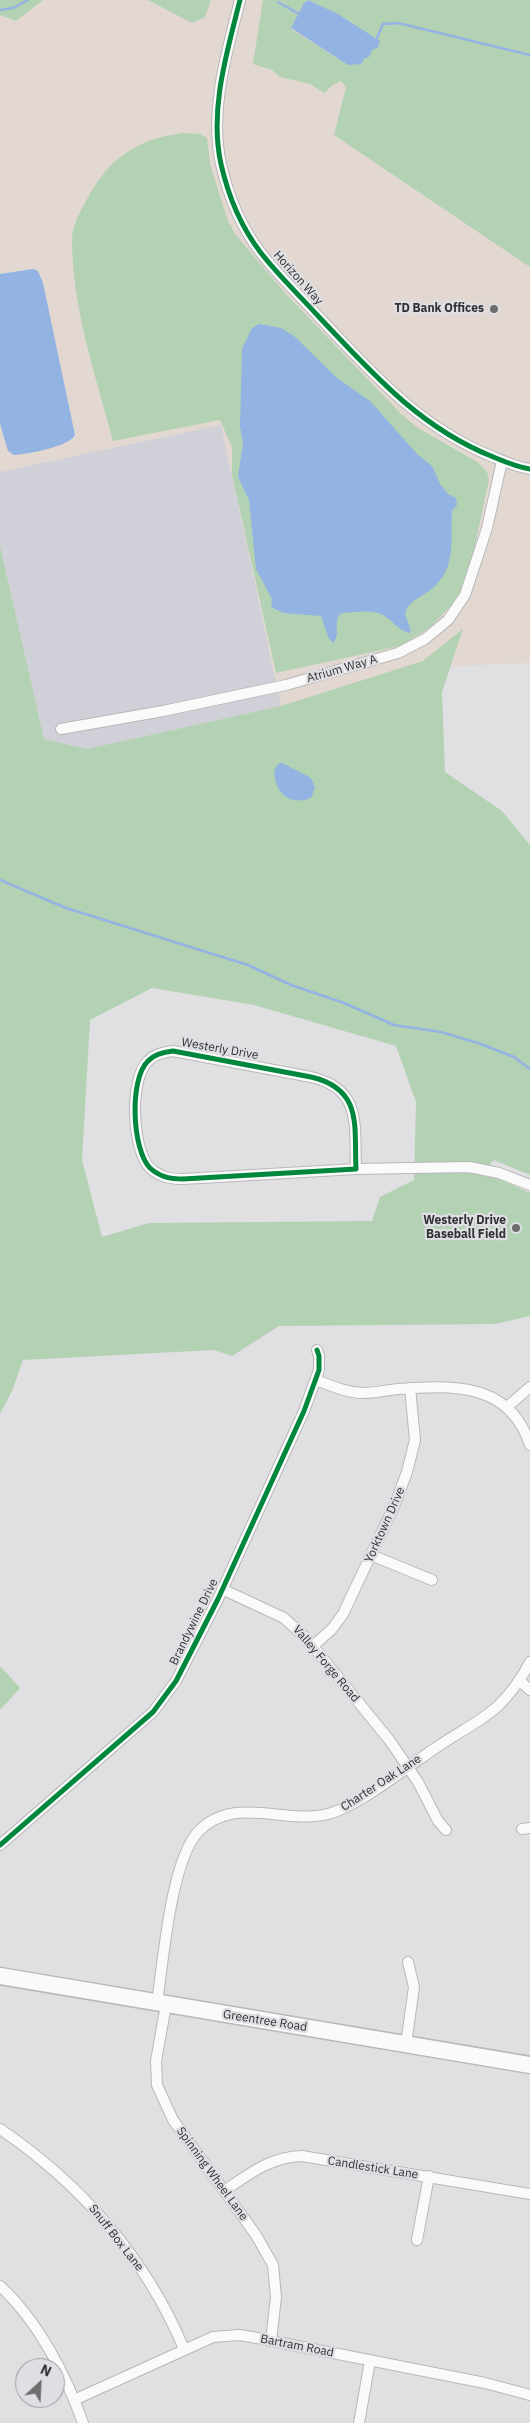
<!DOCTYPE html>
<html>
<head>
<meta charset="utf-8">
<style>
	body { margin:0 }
	#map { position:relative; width:530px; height:2423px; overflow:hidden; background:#e0e0e2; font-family:"IBM Plex Sans",sans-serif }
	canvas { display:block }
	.north { position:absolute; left:15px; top:2358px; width:50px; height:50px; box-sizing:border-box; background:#dfdfe3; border:1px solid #99999c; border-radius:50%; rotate:25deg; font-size:14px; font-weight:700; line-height:20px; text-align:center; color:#303132 }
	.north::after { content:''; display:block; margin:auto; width:18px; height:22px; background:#6e6e70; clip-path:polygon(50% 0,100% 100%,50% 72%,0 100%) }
</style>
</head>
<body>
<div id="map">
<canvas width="530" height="2423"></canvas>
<div class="north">N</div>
</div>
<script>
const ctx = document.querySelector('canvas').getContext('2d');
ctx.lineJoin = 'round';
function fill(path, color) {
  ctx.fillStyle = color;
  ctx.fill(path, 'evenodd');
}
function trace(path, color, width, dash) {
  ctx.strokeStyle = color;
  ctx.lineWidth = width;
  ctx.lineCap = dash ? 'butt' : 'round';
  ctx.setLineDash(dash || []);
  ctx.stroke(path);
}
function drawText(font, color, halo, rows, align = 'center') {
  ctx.font = font + ' "IBM Plex Sans",sans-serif';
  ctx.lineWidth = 4.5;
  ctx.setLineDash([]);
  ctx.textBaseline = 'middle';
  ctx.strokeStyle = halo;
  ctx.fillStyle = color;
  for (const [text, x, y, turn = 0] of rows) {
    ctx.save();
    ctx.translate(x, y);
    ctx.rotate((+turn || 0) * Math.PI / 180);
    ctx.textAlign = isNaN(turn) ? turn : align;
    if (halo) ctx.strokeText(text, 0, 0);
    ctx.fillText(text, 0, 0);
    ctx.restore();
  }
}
fill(new Path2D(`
	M0 0H530V663L429 667 0 818Z`), '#e3d8d1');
fill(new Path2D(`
	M221 425 281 706 87 749 44 739 0 546V472Z`), '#d0d1d8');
fill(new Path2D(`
	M0 0H43L16 21 0 15Z
	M148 0H211L205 17 192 23Z
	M263 0H307L291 29 348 65 371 36 346 19 308 0H530V267L334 135 346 87 341 81 334 84 324 93 310 84 280 77 272 70 253 64Z
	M184 133 200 134 207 138 210 163 217 187 228 221 235 234 286 294 401 414 418 428 479 463 487 472 489 480 470 568 462 588 452 605 429 628 400 646 276 673 232 475V447L220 420 113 441C96 376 72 308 72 240 72 226 80 212 86 201 108 159 137 138 184 133Z
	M0 546 44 739 87 749 281 706 423 661 463 629 442 692 445 772 502 811 530 845V1175L494 1160 485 1169 486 1176 504 1181 530 1193V1316L495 1324 279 1326 232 1356 214 1350 23 1360 12 1391 0 1414ZM152 988 254 1005 396 1046 416 1102 414 1180 380 1197 372 1221 149 1223 102 1237 82 1160 90 1020Z
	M0 1666 20 1688 0 1710Z`), '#b3d1b3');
fill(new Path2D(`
	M308 0 338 14 380 41 378 47 372 50 369 57 365 58 361 64 348 65 291 28 304 3Z
	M33 269 38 271 43 283 75 435C69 447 27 454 14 455L8 451 0 424V274Z
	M259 324 281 328 294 336 337 378 370 401 418 455 432 466 440 484 448 494 456 498 457 505 452 511C450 538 457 565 435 586 426 595 414 598 407 608L405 614 411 631 409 633C399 630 394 623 386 617 374 608 356 613 342 613 331 621 342 634 333 643L329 639 321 616 283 613 271 607 272 599 256 569 249 500 238 477 243 443 240 427 242 349 252 328Z
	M282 763 311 778 315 787 311 798C289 806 275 793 274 771L278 764Z`), '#93b3e3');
trace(new Path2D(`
	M278 2 299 14
	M0 10 13 8 28 0
	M376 40 383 24 398 23 530 55
	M0 880 66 908 248 965 291 985 344 1003 394 1025 441 1032 481 1044 514 1057 530 1069`), '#93b3e3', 2.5);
const street = new Path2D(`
	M240 0C227 52 209 110 221 164 228 195 241 227 261 253 278 275 300 296 319 317 371 372 419 427 491 456 503 461 516 467 530 469
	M61 729 163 711 286 685 398 653 425 639 448 620 465 595 487 528 502 461
	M173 1051 311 1077C363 1089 354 1126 356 1169L183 1179C170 1179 160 1177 150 1168 132 1150 129 1079 148 1061 154 1054 164 1052 173 1051Z
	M356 1169 469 1167 499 1173 530 1185
	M316 1380C332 1386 347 1393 364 1393 375 1393 387 1390 398 1389 452 1385 510 1382 530 1445
	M507 1407 530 1387
	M371 1555 432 1580
	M222 1589 284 1618 307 1639 390 1741 418 1782 438 1821 446 1830
	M313 1646 332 1629 343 1614 395 1504 407 1472 415 1440 410 1388
	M520 1681 530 1690
	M522 1829 530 1828
	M0 1845 153 1712 176 1681 218 1599 304 1411 319 1370V1356L317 1350
	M157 2003C163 1962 171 1861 198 1832 233 1794 284 1825 328 1814 359 1806 411 1764 440 1745 459 1732 482 1721 499 1705 512 1692 522 1678 530 1662
	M166 2005 156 2061 157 2085 173 2120 256 2235 273 2265 276 2297 271 2341
	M406 2044 414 1987 408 1962
	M0 2129C81 2184 146 2258 184 2349
	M224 2191C249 2174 270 2157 302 2156L530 2194
	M417 2240 429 2176
	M0 2286C38 2321 66 2375 83 2423
	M74 2400 213 2337 239 2335 252 2337 485 2383 530 2395
	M359 2423 370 2361`);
const primary = new Path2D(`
	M0 1976 530 2065`);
trace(street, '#b8b8b9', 12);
trace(primary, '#b8b8b9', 19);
trace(street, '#fafafb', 10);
trace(primary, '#fafafb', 16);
trace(new Path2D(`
	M240 0C227 52 209 110 221 164 228 195 241 227 261 253 278 275 300 296 319 317 371 372 419 427 491 456 503 461 516 467 530 469
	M173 1051 311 1077C363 1089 354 1126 356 1169L183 1179C170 1179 160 1177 150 1168 132 1150 129 1079 148 1061 154 1054 164 1052 173 1051Z
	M0 1845 153 1712 176 1681 218 1599 304 1411 319 1370V1356L317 1350`), '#00873e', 5);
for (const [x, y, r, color] of [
	[494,309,5,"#6e6e70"],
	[516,1228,5,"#6e6e70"]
]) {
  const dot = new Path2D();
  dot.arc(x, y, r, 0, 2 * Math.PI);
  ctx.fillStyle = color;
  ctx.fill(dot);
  trace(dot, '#dfdfe3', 2);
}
drawText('12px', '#303132', '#dfdfe3', [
	["Horizon Way",298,278,48],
	["Atrium Way A",342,669,-16],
	["Westerly Drive",220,1049,10],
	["Yorktown Drive",385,1525,-66],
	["Brandywine Drive",194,1622,-64],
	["Valley Forge Road",326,1664,50],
	["Charter Oak Lane",381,1783,-33],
	["Greentree Road",265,2021,9],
	["Candlestick Lane",373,2168,9],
	["Spinning Wheel Lane",212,2174,54],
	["Snuff Box Lane",116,2238,52],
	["Bartram Road",297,2346,11]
]);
drawText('bold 12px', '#303132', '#dfdfe3', [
	["TD Bank Offices",484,309],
	["Westerly Drive",506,1221],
	["Baseball Field",506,1235]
], 'right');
</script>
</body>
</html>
